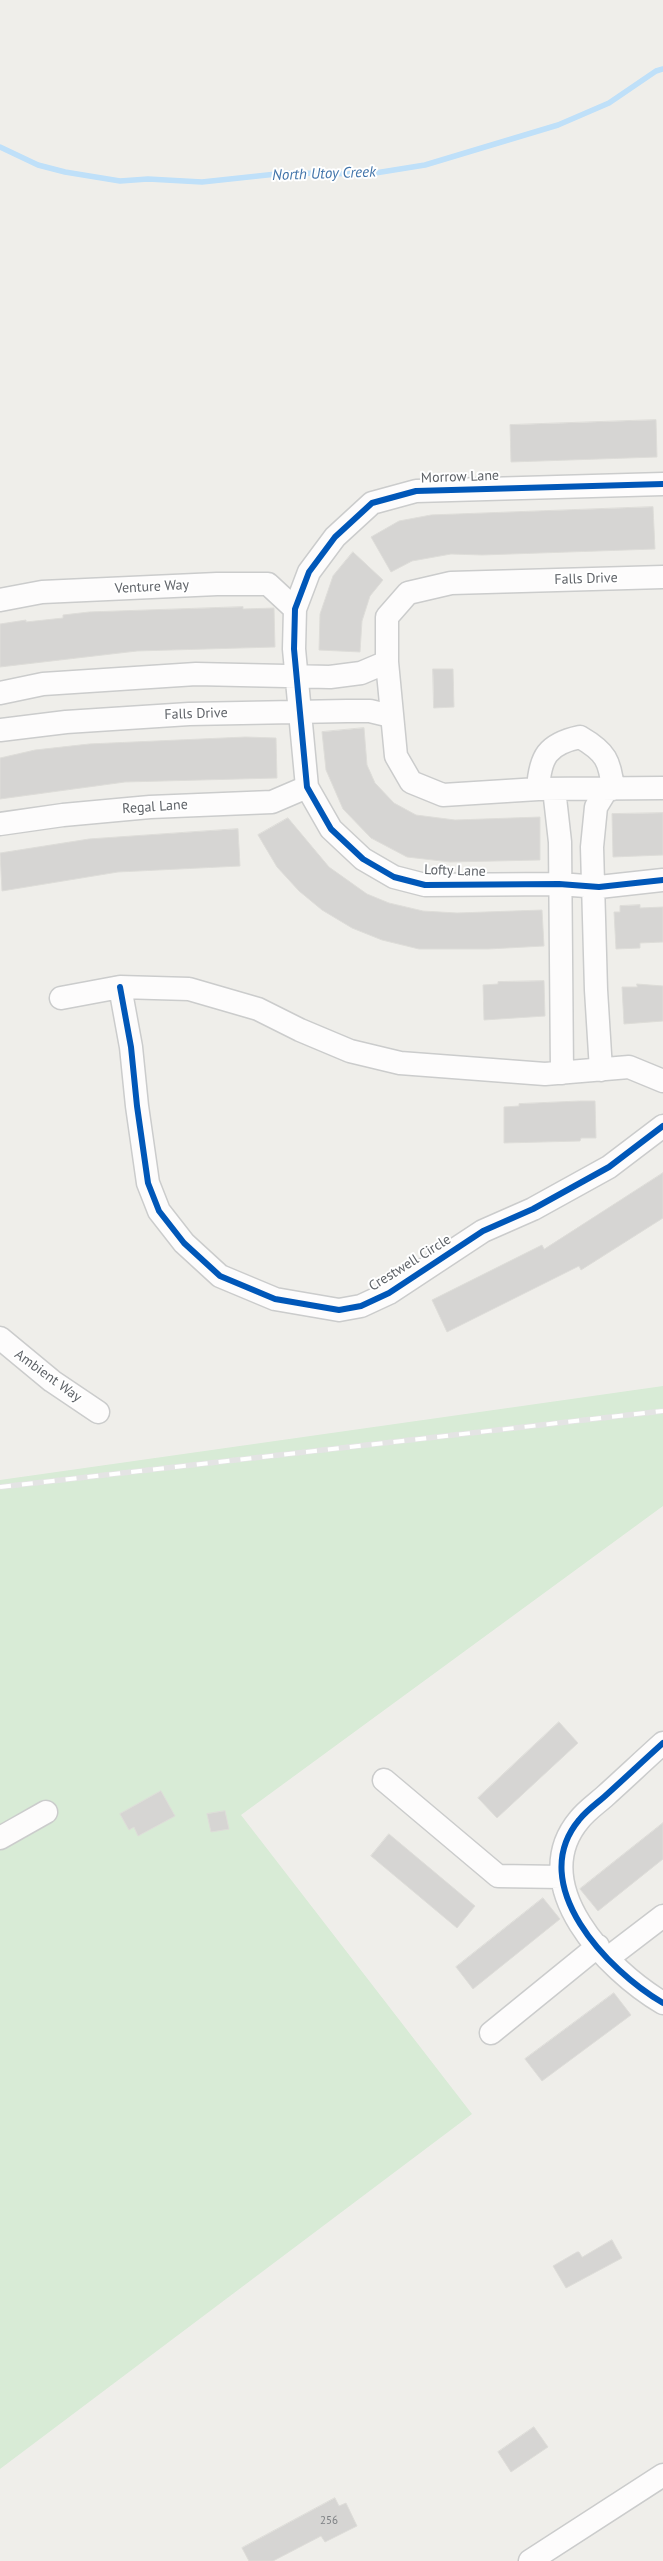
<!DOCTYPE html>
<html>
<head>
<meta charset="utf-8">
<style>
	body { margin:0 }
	canvas { display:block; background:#efeeea }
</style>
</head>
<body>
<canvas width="663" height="2561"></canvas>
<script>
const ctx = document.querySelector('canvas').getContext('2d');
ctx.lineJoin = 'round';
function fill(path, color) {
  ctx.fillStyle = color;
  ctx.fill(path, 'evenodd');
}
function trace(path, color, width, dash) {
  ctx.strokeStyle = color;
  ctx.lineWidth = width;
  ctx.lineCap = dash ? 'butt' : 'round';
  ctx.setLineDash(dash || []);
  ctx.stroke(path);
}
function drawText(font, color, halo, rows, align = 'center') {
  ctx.font = font + ' "PT Sans",sans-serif';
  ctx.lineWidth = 4;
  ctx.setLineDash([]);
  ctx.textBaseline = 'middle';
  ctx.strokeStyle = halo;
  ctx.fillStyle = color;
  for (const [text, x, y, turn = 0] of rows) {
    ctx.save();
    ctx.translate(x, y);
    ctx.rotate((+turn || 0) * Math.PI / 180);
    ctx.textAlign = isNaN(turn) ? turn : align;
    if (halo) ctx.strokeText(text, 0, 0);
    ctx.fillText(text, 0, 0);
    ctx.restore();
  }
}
fill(new Path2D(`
	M663 1386V1506L241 1815 472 2114 0 2469V1480Z`), '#d8ebd6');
trace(new Path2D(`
	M0 147 38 165 65 172 120 181 148 179 202 182 286 173 369 174 425 165 558 125 609 103 656 71 663 69`), '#bfe0f9', 5.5);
const building = new Path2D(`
	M656 420 657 457 511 462 510 425Z
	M653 507 655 549 482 555 451 554 412 561 391 572 371 537 399 521 431 515Z
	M353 552 383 580 370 596 362 621 360 652 319 650 320 614 333 576Z
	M243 607V609L274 608 275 647 137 651 0 667V624L26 620V622L63 618V615L89 612Z
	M433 669H453L454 707 434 708Z
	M364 728 367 765 375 783 394 803 416 815 455 820 540 817V860L450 862 407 857 371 838 343 809 326 770 322 732Z
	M246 737 276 738 277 778 125 782 0 799V758L35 750 89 744Z
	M663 813V855L613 857 612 814Z
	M288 818 329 867 367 894 389 903 423 911 457 913 542 910 544 946 488 949H419L382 940 352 928 322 910 299 891 277 867 258 835Z
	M238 829 240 866 118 872 2 891 0 853 89 839Z
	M640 905V908L663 907V942L640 943V948L616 949 614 912H620V906Z
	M544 981 545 1016 484 1020 483 985 498 984V982Z
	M637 984 663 986V1021L624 1024 622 987H637Z
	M580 1101H595L596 1138H581L580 1141 504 1143V1107L519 1106V1104Z
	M663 1173V1218L581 1270 579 1266 447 1332 432 1300 542 1245 544 1249Z
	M559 1722 578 1743 497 1818 478 1798Z
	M161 1791 175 1816 138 1836 134 1827 129 1830 120 1814Z
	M225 1811 229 1829 211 1832 207 1814Z
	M663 1823V1859L598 1911 580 1889Z
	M389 1834 475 1906 457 1928 371 1856Z
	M543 1898 560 1919 473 1989 456 1967Z
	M614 1993 631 2015 542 2081 525 2059Z
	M612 2240 622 2258 566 2288 553 2266 577 2252H579L582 2257Z
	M534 2427 548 2447 511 2472 498 2452Z
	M335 2498 339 2506 346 2503 357 2526 325 2542 321 2536 273 2561H249L242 2548Z`);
fill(building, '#d6d5d3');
trace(building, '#deddd9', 1);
const minor = new Path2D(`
	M663 484 416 491 372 503 335 537 309 572 295 609 294 649 307 787 331 829 363 859 394 877 425 885 559 884 599 887 663 880
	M663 577 451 583 408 593 387 617V662L396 756 411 782 443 795 538 789 663 788
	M0 600 42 592 217 584H268L295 609
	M0 693 43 684 196 674 330 677 361 673 387 662
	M0 730 66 722 189 714 347 711H370L391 716
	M538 789C540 757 547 744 580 737 606 752 610 761 613 789
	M554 789 560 842 562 1073
	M0 824 63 815 150 807 272 802 307 787
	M120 987 131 1047 137 1106 148 1183 159 1211 184 1243 220 1276 275 1299 339 1310 361 1306 389 1293 483 1231 533 1209 609 1167 663 1126
	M61 998 120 987 189 989 258 1009 300 1030 350 1051 400 1063 545 1074 629 1067 663 1081
	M601 1070 596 990 592 847 596 807 607 789
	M0 1338 52 1381 98 1412
	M663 1743C643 1761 624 1779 604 1797 596 1804 586 1811 579 1820 525 1885 608 1971 663 2003
	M384 1780 498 1876 561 1877
	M0 1838 46 1812
	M608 1958 663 1916
	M491 2033 598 1946
	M530 2561 663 2475`);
trace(minor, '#cbcccc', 25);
trace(minor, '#fdfcfc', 22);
const rail = new Path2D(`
	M0 1487 663 1411`);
trace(rail, '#e4e4e4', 5.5);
trace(rail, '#fff', 4, [11]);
trace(new Path2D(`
	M663 484 416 491 372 503 335 537 309 572 295 609 294 649 307 787 331 829 363 859 394 877 425 885 559 884 599 887 663 880
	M120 987 131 1047 137 1106 148 1183 159 1211 184 1243 220 1276 275 1299 339 1310 361 1306 389 1293 483 1231 533 1209 609 1167 663 1126
	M663 1743C643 1761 624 1779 604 1797 596 1804 586 1811 579 1820 525 1885 608 1971 663 2003`), '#0057b8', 6);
drawText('11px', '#7e8184', null, [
	["256",329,2521]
]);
drawText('14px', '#5f6368', '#fff', [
	["Morrow Lane",460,477,-2],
	["Falls Drive",586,579,-2],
	["Venture Way",152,587,-3],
	["Falls Drive",196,714,-2],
	["Regal Lane",155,807,-4],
	["Lofty Lane",455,871,2],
	["Crestwell Circle",410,1263,-32],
	["Ambient Way",48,1376,36]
]);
drawText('italic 15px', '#4174aa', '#fff', [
	["North Utoy Creek",324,174,-2]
]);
</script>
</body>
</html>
